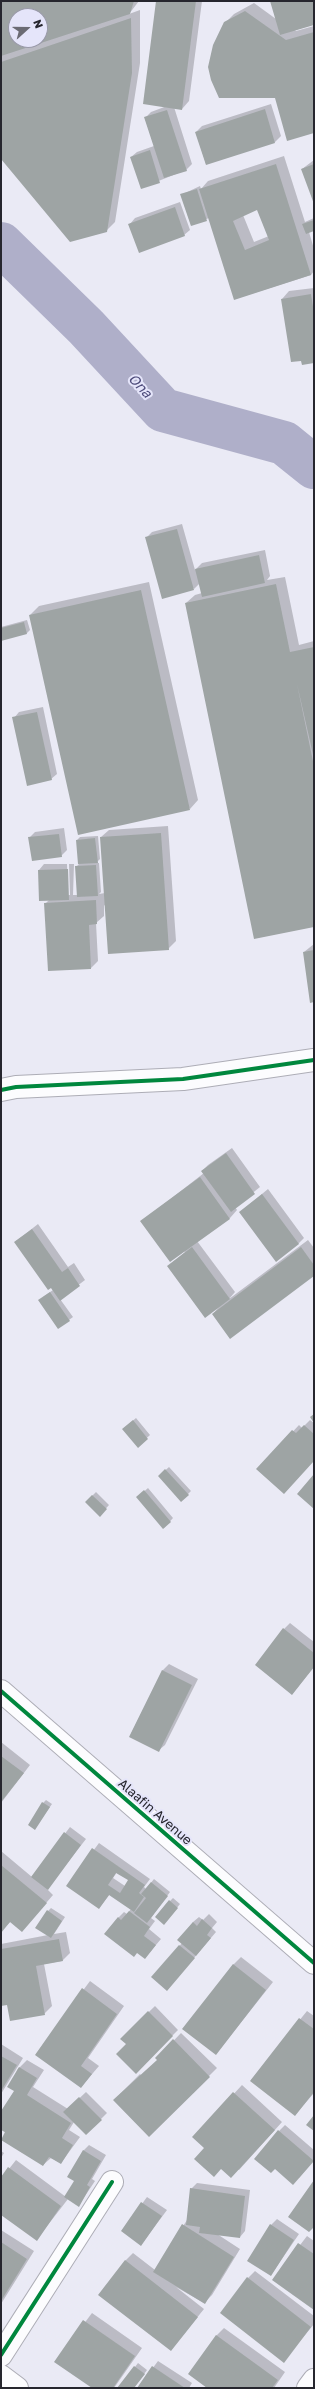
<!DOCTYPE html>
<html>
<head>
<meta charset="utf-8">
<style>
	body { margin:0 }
	#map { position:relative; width:315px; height:2389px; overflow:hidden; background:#eaeaf5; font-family:"Golos Text",sans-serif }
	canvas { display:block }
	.frame { position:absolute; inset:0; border:2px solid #26262e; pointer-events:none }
	.north { position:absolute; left:8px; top:8px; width:40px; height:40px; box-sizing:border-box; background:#e5e5fa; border:1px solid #9999a8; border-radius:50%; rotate:69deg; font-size:11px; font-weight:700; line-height:16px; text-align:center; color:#26262e }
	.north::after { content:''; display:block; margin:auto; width:14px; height:18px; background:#6b6b74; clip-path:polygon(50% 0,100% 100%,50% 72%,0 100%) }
</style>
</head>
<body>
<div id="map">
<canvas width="315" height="2389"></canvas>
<div class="frame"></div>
<div class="north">N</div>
</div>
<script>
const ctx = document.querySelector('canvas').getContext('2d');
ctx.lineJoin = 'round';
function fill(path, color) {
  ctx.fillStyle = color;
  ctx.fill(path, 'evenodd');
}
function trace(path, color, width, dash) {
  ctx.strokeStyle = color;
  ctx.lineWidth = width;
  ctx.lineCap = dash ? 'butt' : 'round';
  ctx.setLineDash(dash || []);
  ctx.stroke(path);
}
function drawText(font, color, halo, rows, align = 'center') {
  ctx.font = font + ' "Golos Text",sans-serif';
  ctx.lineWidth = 4;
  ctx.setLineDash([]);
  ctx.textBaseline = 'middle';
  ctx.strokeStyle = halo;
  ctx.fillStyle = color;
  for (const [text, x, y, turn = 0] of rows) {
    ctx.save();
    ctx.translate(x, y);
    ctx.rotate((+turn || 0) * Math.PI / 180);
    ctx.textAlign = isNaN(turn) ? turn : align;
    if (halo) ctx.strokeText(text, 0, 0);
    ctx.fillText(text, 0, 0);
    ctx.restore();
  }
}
fill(new Path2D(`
	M1 1H139L129 14 140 10V63L115 222 106 231 1 157ZM16 16H40V40H16Z
	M157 1H202L189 101 182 109 174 107 192 164 186 170 141 188 131 157 137 152 154 146 145 118 151 112 167 106Z
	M271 1H314V24L295 30 296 31 314 26V132L276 97 225 23 234 14 254 3 276 19Z
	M271 104 281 136 275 142 206 164 196 132 202 126Z
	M284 156 305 222 314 218V230L309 232 314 249V271L311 275 235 299 209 218 191 225 181 195 200 186 201 189 208 181ZM258 209 269 236 254 242 243 215Z
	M314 160V201L302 169Z
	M180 202 190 230 184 235 130 224 135 218Z
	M314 288V362L282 299 289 291Z
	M182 524 195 570 202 563 265 550 270 576 267 580 285 577 299 645 314 641V926L186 603 195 595 202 593 200 583 194 589 146 538 152 532Z
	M149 582 198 800 190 809 30 615 39 606Z
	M27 620 30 630 27 633 1 640V627Z
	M43 707 57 774 51 779 14 718 19 712Z
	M168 826 176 941 168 949 104 905V916L96 923 98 961 91 968 45 904 49 900 39 870 44 864H74L73 895H78L76 867 79 864 77 840 80 837 98 836 100 859 96 863H99L101 892 99 894 105 893 101 837 109 830ZM67 864H69L70 895H68Z
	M64 828 67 850 61 856 29 838 35 832Z
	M314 944V1001L304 952Z
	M232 1148 260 1187 235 1207 237 1210 230 1218 197 1241 235 1292 229 1299 308 1240 314 1248V1275L213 1314 221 1304 168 1266 185 1252 184 1251 142 1221 204 1173 202 1171 208 1165Z
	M268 1189 304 1238 298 1244 240 1212Z
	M38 1224 68 1267 74 1263 85 1280 60 1299 73 1317 58 1328 43 1297 53 1290 15 1242Z
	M136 1418 150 1435 138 1446 123 1429Z
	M310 1420 314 1423V1461L258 1469 299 1425 302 1428Z
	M169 1467 191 1491 181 1501 159 1476Z
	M148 1488 173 1518 164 1528 138 1497Z
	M96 1492 109 1505 100 1515 86 1502Z
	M290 1623 314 1642V1667L292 1694 284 1629Z
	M169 1664 198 1679 165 1745 159 1750 130 1736 163 1670Z
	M1 1742 30 1765 1 1803Z
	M46 1800 52 1804 35 1828 43 1803Z
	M70 1827 86 1839 47 1889 53 1895 22 1931 11 1921 1 1931V1851L32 1877Z
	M99 1843 150 1879 144 1887 146 1889 154 1879 170 1892 151 1918 155 1921 149 1929 161 1939 150 1952 118 1918 124 1912 127 1914 131 1909 110 1894 99 1908 67 1886ZM117 1872 129 1880 125 1886 113 1878Z
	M173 1898 180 1904 167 1920 170 1901Z
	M51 1908 65 1917 54 1934 66 1932 70 1953 62 1961 44 1964 52 2006 44 2014 8 2003 1 2005V1944L48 1935V1911Z
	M209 1914 217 1922 212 1928 216 1932 172 1984 153 1977 182 1943 179 1940 193 1922 199 1917 203 1920Z
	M241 1957 273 1982 216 2054 233 1965Z
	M90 1981 124 2006 88 2058 99 2066 81 2087 36 2054Z
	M155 2006 178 2030 136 2072 127 2044 121 2039Z
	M307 2011 314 2016V2093L295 2115 251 2080Z
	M181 2033 217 2068 149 2136 114 2100 140 2074 142 2076 159 2060 157 2058Z
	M1 2044 23 2058 1 2094Z
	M27 2060 44 2070 33 2087 68 2109 86 2092 107 2113 86 2134 74 2122 69 2130 80 2137 61 2163 51 2158 43 2165 1 2129V2113L15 2090 17 2070Z
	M242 2085 282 2122 239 2170 194 2137Z
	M285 2125 314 2150V2160L299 2178 279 2131Z
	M89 2145 106 2155 92 2179 95 2181 79 2205 68 2199 37 2239 1 2214V2179L16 2160 66 2197 75 2181 83 2151Z
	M1 2151 4 2153 1 2158Z
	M197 2183 250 2190 245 2231 240 2237 217 2234 240 2249 212 2295 204 2303 176 2287 204 2309 171 2350 125 2261 133 2253 155 2270 187 2220 191 2189Z
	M147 2197 167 2210 141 2245 122 2231Z
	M277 2219 299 2234 271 2275V2225Z
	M1 2230 34 2251 1 2304Z
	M307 2236 314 2241V2309L274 2279Z
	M255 2271 314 2316V2324L284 2361 248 2278Z
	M92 2313 142 2348 114 2388H94L56 2361Z
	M224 2328 285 2372 274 2388H209L216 2336Z
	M158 2361 192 2383 189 2388H138Z
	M138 2363 147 2370 134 2388H119Z`), '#0003');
trace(new Path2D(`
	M1 244 86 327 163 410 284 443 314 467`), '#afafc9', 44);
fill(new Path2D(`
	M1 1H134L130 14 1 56ZM16 16H40V40H16Z
	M156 1H196L182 110 143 104Z
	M270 1H314V25L280 35Z
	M245 11 286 40 314 32V133L287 141 275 98H219L211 80 208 67 213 45 224 22Z
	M131 18 132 73 107 232 70 242 1 159V62Z
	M265 109 275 143 206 165 195 132Z
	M167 110 187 171 164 178 144 117Z
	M150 150 160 183 141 189 130 157Z
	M276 164 311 275 234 300 199 189ZM257 210 269 240 245 250 233 221Z
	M314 164V204L301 169Z
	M197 189 207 221 191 226 180 194Z
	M175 207 185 236 139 253 128 224Z
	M314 220V231L306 234 302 224Z
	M311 294 314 313V363L302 365 301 361 291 362 281 299Z
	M177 529 194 590 162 599 145 537Z
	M259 555 265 583 202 597 195 569Z
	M276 584 290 652 314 647V759L297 684 314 766V927L254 939 185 603Z
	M141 590 190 810 78 835 29 615Z
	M24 622 27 634 1 641V628Z
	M37 712 52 780 27 786 12 717Z
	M161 833 169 950 108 954 100 837Z
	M59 834 62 857 32 861 28 837Z
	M95 838 98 863 78 864 76 840Z
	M96 865 98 896 77 897 75 866Z
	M68 869 69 900 39 901 38 870Z
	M96 900 97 924 89 925 91 969 48 971 44 903Z
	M314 950V1002L310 1003 303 952Z
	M226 1153 255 1194 231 1212 201 1171Z
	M200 1177 230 1219 170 1262 140 1221Z
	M262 1194 299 1244 276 1262 239 1212Z
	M32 1229 62 1272 68 1268 80 1286 60 1301 51 1288 48 1290 14 1242Z
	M192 1247 230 1299 205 1318 167 1266Z
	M301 1247 314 1265V1276L230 1339 212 1314Z
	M50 1292 70 1321 58 1329 38 1300Z
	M314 1414V1423L310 1417Z
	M133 1420 148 1439 138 1448 122 1429Z
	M304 1425 314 1434V1461L284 1494 256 1469 292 1430 296 1433Z
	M165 1469 189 1495 181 1502 158 1476Z
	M314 1474V1509L297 1494Z
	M144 1490 171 1522 163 1529 136 1497Z
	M92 1495 107 1509 100 1517 85 1502Z
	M283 1628 314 1653V1667L292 1695 255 1665Z
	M162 1670 192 1685 159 1752 129 1737Z
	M1 1756 24 1773 1 1802Z
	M42 1802 50 1807 35 1830 28 1825Z
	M64 1832 81 1845 48 1890 31 1877Z
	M92 1848 145 1885 139 1893 144 1897 134 1912 109 1895 99 1909 66 1886ZM116 1873 128 1880 120 1893 108 1885Z
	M1 1865 47 1903 22 1932 10 1922 1 1933Z
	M151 1882 168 1896 147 1923 134 1913 146 1898 141 1894Z
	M169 1900 178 1908 164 1925 155 1917Z
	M47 1910 62 1921 51 1938 35 1928Z
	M129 1911 150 1927 144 1936 156 1945 145 1959 137 1953 134 1957 104 1934 118 1917 121 1920Z
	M202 1919 212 1928 207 1935 211 1938 196 1956 177 1940 193 1922 197 1926Z
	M59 1939 63 1961 36 1966 45 2015 10 2021 7 2005 1 2006V1949Z
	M179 1945 195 1958 167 1991 151 1977Z
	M233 1964 266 1990 216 2055 182 2029Z
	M82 1988 117 2014 81 2066 92 2074 81 2088 35 2055Z
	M148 2011 173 2036 136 2074 116 2054 126 2044 120 2039Z
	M299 2018 314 2029V2092L295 2116 250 2081Z
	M173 2039 210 2077 149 2137 113 2100 157 2060 155 2058Z
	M1 2056 17 2065 1 2091Z
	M19 2067 37 2078 27 2095 71 2123 62 2138 73 2145 61 2164 49 2157 43 2166 1 2140 5 2132 1 2130V2111L14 2091 7 2087Z
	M233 2092 275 2130 231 2178 221 2169 214 2177 194 2159 204 2148 192 2137Z
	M79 2097 102 2120 86 2135 63 2112Z
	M314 2115V2131L306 2125Z
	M278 2130 314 2161 293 2185 275 2169 271 2173 254 2159Z
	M83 2150 101 2161 87 2185 90 2187 79 2207 64 2197 74 2181 67 2177Z
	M8 2167 61 2206 37 2241 1 2215V2177Z
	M314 2180V2227L309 2232 288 2217Z
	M190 2188 245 2196 240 2238 199 2233 200 2227 186 2225Z
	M141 2202 162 2216 141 2246 121 2231Z
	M182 2224 234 2257 205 2304 153 2272Z
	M270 2224 294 2240 271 2276 247 2261Z
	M1 2242 27 2259 1 2301Z
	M298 2243 314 2254V2310L272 2280Z
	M125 2260 198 2317 171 2351 98 2295Z
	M247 2277 311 2327 284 2363 220 2313Z
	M83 2320 135 2356 113 2388H92L54 2362Z
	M216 2335 278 2380 272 2388H207L188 2374Z
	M134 2366 145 2374 134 2388H117Z
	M152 2366 185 2388H137Z`), '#9ea4a4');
const street = new Path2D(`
	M1 1090 16 1087 183 1079 314 1060
	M1 1691 314 1963
	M1 2355 112 2182
	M1 2376 17 2388
	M308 2388 314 2380`);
trace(street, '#adadb6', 24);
trace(street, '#fcfcfe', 22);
trace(new Path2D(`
	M1 1090 16 1087 183 1079 314 1060
	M1 1691 314 1963
	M1 2355 112 2182`), '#00873e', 4);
drawText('13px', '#26262e', '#e5e5fa', [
	["Alaafin Avenue",155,1812,41]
]);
drawText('italic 14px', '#4e4c7b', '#e5e5fa', [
	["Ona",140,386,47]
]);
</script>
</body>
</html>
